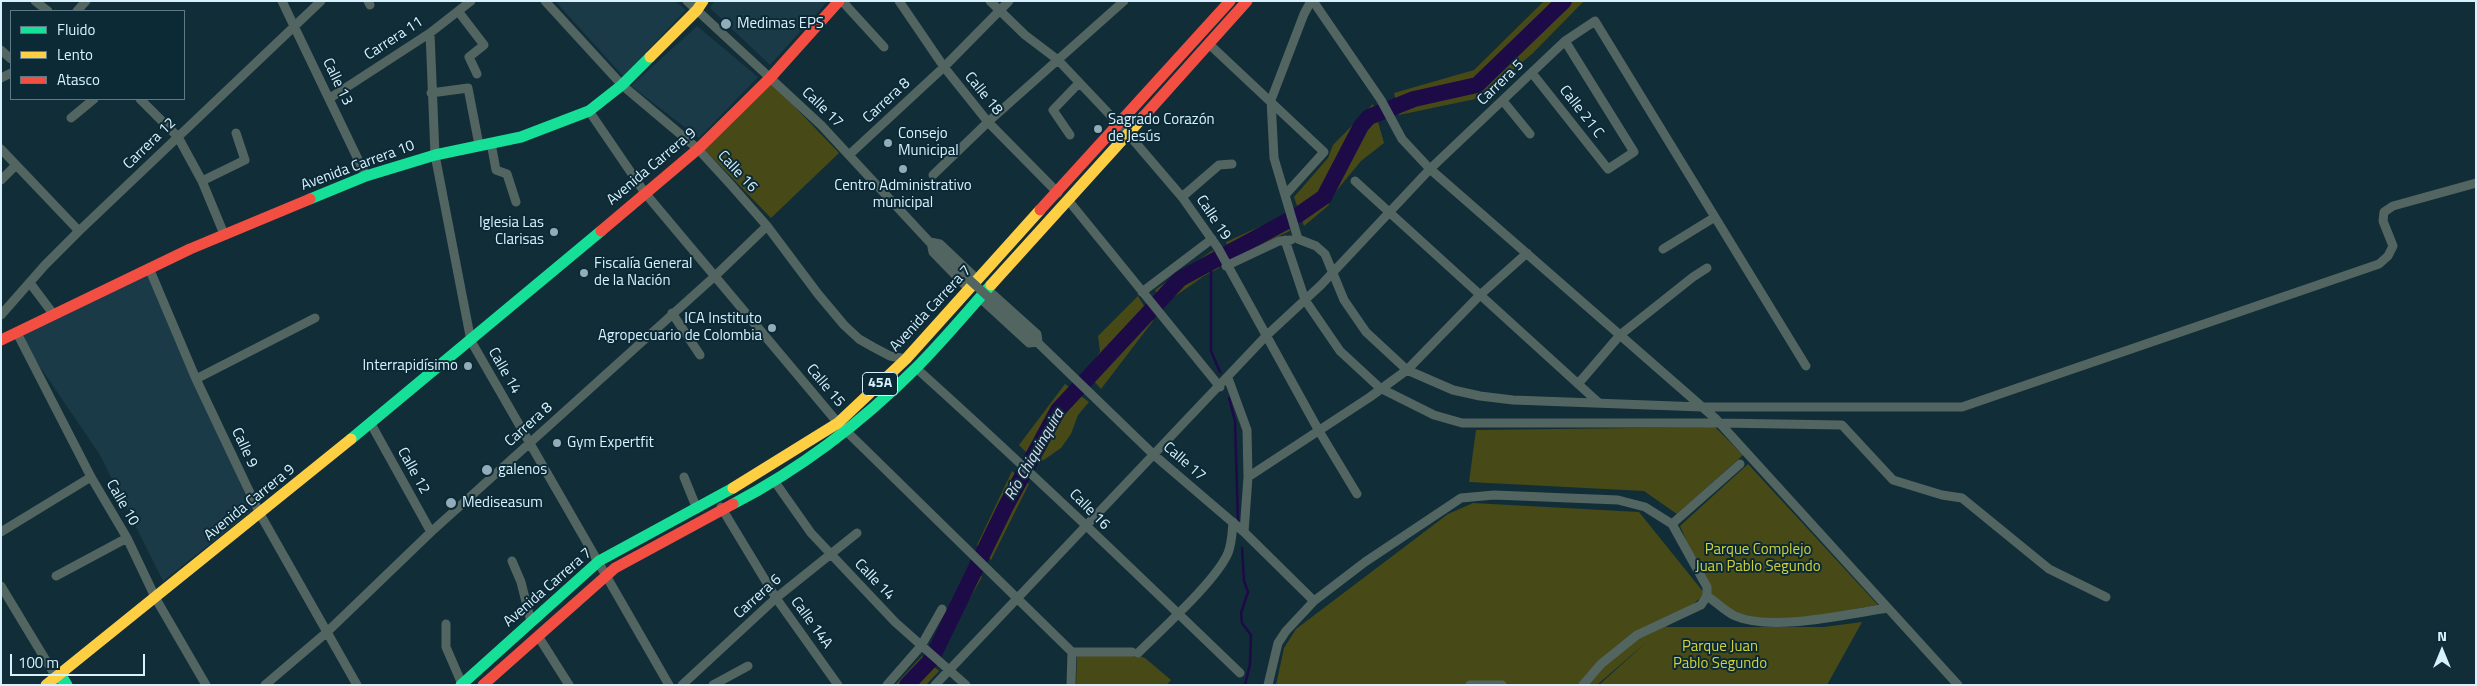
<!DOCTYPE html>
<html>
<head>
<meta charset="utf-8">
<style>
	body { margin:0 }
	#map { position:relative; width:2477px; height:686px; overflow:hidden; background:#112d38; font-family:"Titillium Web",sans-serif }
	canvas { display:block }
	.frame { position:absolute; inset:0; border:2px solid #d8f1fe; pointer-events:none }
	.legend { position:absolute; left:10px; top:10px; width:175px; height:90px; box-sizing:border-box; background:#0c2a36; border:1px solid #5e7a86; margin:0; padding:6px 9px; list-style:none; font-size:15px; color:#d8f1fe }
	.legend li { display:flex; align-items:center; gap:10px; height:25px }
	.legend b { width:25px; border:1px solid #5e7a86 }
	.north { position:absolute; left:2417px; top:626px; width:50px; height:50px; -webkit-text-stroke:4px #0c2a36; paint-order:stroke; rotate:0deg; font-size:14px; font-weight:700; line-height:20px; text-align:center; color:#d8f1fe }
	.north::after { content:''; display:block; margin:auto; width:18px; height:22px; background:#d8f1fe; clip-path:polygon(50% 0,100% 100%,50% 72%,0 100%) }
	.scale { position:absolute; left:10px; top:654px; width:135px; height:22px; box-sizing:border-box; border:2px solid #d8f1fe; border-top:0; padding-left:6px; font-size:15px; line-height:18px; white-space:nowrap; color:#d8f1fe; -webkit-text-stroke:4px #0c2a36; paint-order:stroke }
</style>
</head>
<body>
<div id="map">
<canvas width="2477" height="686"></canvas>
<div class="frame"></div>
<ul class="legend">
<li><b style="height:6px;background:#16e098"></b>Fluido</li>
<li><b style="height:6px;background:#ffcf43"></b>Lento</li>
<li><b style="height:6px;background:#f24e42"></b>Atasco</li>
</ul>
<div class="north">N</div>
<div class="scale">100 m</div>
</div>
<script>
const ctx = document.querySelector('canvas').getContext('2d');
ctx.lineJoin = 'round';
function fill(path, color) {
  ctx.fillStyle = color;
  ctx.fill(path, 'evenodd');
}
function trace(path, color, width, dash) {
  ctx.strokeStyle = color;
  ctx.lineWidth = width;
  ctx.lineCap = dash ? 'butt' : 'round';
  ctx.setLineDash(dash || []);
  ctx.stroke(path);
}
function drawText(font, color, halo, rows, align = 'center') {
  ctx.font = font + ' "Titillium Web",sans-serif';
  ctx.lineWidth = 4;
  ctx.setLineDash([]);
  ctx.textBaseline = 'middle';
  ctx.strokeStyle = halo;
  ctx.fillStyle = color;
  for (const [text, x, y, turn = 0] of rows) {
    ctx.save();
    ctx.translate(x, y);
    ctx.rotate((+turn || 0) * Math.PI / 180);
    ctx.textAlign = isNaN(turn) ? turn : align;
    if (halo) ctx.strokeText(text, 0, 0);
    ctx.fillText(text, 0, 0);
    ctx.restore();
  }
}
fill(new Path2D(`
	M555 1H675L686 10 623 76Z
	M714 1H828L770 65 710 8Z
	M697 26 758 77 699 138 631 86Z
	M149 268 252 511 163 581 100 455 17 333Z`), '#1a3a48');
fill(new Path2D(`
	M1544 1H1584L1533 53 1480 98 1399 115 1394 93 1474 70Z
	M772 83 839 153 771 218 703 148Z
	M1373 104 1384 143 1361 161 1328 201 1329 205 1304 226 1294 197 1328 158 1333 145Z
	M1285 215 1290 231 1232 258 1226 242Z
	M1213 250 1219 268 1204 276 1164 304 1155 290Z
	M1138 296 1153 321 1101 389 1086 372 1100 352 1098 336Z
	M1065 384 1089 402 1078 415 1071 434 1061 448 1038 464 1019 445Z
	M1715 427 1743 455 1677 514 1644 491 1469 482 1476 430Z
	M1748 464 1878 605C1830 612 1749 637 1712 595 1703 585 1687 541 1680 526Z
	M1012 471 1029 484 991 560 977 545Z
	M1473 503 1639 512 1705 594 1666 627H1824L1862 622 1827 685H1599L1649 640 1597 685H1276L1284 648 1296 629 1448 514Z
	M969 564 982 577 940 651 930 644Z
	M922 656 939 671 926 685H895Z
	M1077 656H1140L1145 658 1171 680 1167 685H1076Z`), '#474a17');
trace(new Path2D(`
	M1211 262V351L1220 372
	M1229 398 1235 421 1238 521
	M1242 548 1244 581 1248 592 1241 613 1242 623 1251 635 1250 664 1245 685`), '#1c0b47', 2.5);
trace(new Path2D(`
	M1298 215 1324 197 1361 126 1369 117 1414 99 1477 85 1564 1
	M907 685 931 660 1006 506 1058 410 1180 279 1289 220`), '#1c0b47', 16);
trace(new Path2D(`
	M35 1 48 11
	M282 1 366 176
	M368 1 370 5
	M545 1 622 85 698 149 731 185 767 226 818 294 844 325 859 339 873 347 890 356 906 359
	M687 1 821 125 936 249
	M842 1 884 47
	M899 1 944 67 988 122 1058 193
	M990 1 1025 35 1058 60 1129 135 1182 197 1218 248 1319 431 1357 494
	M1311 1 1304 14 1271 100 1274 158 1298 239 1316 246 1325 254 1344 300 1366 332 1407 370 1453 390 1480 396 1513 400 1702 407H1962L2379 264 2388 256 2393 246 2383 221 2384 212 2393 206 2476 183
	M1313 1 1381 100 1402 139 1430 169 1716 419 1958 685
	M77 11 86 1
	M458 11 484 45 469 57 477 74
	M430 33 435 155 471 341 669 685
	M1209 44 1324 152 1285 195
	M1 50 11 59
	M1532 73 1608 169 1634 152 1565 41
	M1 78 11 73
	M431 93 468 88 479 145
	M330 98 430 33 471 1
	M140 99 178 137 202 181 224 234
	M1503 101 1530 134
	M589 111 645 193 838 423 1072 652
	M71 118 94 99
	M1070 135 1053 110 1079 83
	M491 143 496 170 507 174 516 202
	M1 149 79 231
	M849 155 944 67 1009 1
	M933 175 988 122 1124 1
	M1 180 15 166
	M202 181 245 160 236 133
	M1355 181 1599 403
	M1182 197 1219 165 1232 164
	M1068 200 1220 387
	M1285 240 1305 300 1340 351 1380 388 1434 415 1462 423H1719L1842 425 1893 480 1942 495 1962 498 2049 569 2106 597
	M930 242 940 244 978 280
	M932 247 933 252 969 289
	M1663 249 1715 217
	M1226 266 1279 241 1291 240
	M149 268 196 379 260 514 357 685
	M30 283 54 315
	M1142 292 1212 239
	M980 298 1029 343 1038 342 1037 334 987 289
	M672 313 700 355
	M1 315 45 265 79 231 321 1
	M17 333 91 477 127 538 156 599 206 685
	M1033 338 1154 455 1244 532 1314 601
	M916 368C1026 467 1133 570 1240 673
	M1228 378 1247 430 1248 477 1244 532
	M196 379 315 318
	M1578 384 1620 335 1693 277 1707 268
	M371 424 431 532
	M684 477 697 509
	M1248 477 1370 397 1407 370 1480 295 1527 253
	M775 482 811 533 895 622 966 685
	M721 507 776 598 838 685
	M1672 524 1740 464
	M1 532 91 477
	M512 561 521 582 531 622
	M56 576 127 538
	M1 586 56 677
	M1707 596C1716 602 1726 612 1735 616 1773 632 1847 614 1888 608
	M446 624V647L462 684
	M538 636 569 685
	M1072 652H1132
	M1138 653C1161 630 1216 581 1228 553 1232 543 1232 533 1233 522
	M265 685 326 633 431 532 715 276 767 226
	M682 685 776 598 857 533
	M713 685 748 666
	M887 685 921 646 942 609
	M935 685 1266 336 1321 285 1430 169 1565 41 1595 21 1806 366
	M1071 685 1072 652
	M1268 685 1278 643 1286 631 1314 601 1365 562 1461 498 1494 495 1618 500 1645 507 1672 524 1707 587V596L1701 605 1637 635 1601 664 1583 685
	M1470 685H1502`), '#526561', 9);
trace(new Path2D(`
	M310 199 366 176 435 155 521 137 589 111 622 85 650 57
	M351 439 601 231
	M733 504C800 469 863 421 916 368 942 342 966 313 991 285
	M56 677 64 680 67 685
	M461 685 599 561 733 488`), '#16e098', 11);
trace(new Path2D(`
	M650 57 697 10 703 1
	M991 285 1144 116
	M733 488 838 423 906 359 1040 210
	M56 677 351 439
	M46 685 56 677`), '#ffcf43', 11);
trace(new Path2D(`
	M1144 116 1247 1
	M1040 210 1230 1
	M601 231 698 149 770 78 839 1
	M1 340 190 249 310 199
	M483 685 615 568 733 504`), '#f24e42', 11);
trace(new Path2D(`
	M936 249 1033 338`), '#526561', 9);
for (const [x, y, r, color] of [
	[726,24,6,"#92acb9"],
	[1098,129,5,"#92acb9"],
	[888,143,5,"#92acb9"],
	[903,169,5,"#92acb9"],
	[554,232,5,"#92acb9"],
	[584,273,5,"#92acb9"],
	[772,328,5,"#92acb9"],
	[468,366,5,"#92acb9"],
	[557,443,5,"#92acb9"],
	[487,470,6,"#92acb9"],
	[451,503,6,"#92acb9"]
]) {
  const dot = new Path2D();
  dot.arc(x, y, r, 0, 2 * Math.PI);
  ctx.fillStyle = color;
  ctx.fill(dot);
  trace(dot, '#0c2a36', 2);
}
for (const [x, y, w] of [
	[880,384,35]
]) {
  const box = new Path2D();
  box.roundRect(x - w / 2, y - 11.5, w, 23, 4);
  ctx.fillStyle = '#0c2a36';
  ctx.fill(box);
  trace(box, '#d8f1fe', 1);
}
drawText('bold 14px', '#d8f1fe', null, [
	["45A",880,384]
]);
drawText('15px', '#d8f1fe', '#0c2a36', [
	["Medimas EPS",737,24],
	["Sagrado Corazón",1108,120],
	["de Jesús",1108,137],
	["Consejo",898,134],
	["Municipal",898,151],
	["Centro Administrativo",903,186,"center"],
	["municipal",903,203,"center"],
	["Iglesia Las",544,223,"right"],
	["Clarisas",544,240,"right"],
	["Fiscalía General",594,264],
	["de la Nación",594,281],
	["ICA Instituto",762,319,"right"],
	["Agropecuario de Colombia",762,336,"right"],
	["Interrapidísimo",458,366,"right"],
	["Gym Expertfit",567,443],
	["galenos",498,470],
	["Mediseasum",462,503]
], 'left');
drawText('15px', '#d8f1fe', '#0c2a36', [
	["Carrera 11",394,39,-33],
	["Calle 13",337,82,64],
	["Carrera 5",1501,83,-44],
	["Calle 18",983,94,51],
	["Carrera 8",887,101,-43],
	["Calle 17",822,108,44],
	["Calle 21 C",1581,112,52],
	["Carrera 12",150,144,-44],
	["Avenida Carrera 10",358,166,-20],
	["Avenida Carrera 9",652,167,-40],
	["Calle 16",737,172,47],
	["Calle 19",1213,218,56],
	["Avenida Carrera 7",931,309,-47],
	["Calle 14",504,371,60],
	["Calle 15",825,386,50],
	["Carrera 8",529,425,-42],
	["Calle 9",244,448,65],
	["Calle 17",1184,462,41],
	["Calle 12",413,471,61],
	["Calle 10",122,503,60],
	["Avenida Carrera 9",250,503,-39],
	["Calle 16",1089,510,45],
	["Calle 14",874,580,46],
	["Avenida Carrera 7",548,588,-41],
	["Carrera 6",758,597,-42],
	["Calle 14A",811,623,54]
]);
drawText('15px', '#d1d137', '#0c2a36', [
	["Parque Complejo",1758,550],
	["Juan Pablo Segundo",1758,567],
	["Parque Juan",1720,647],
	["Pablo Segundo",1720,664]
]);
drawText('italic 16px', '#dddbf3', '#0c2a36', [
	["Río Chiquinquira",1035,455,-60]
]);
</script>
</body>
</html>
